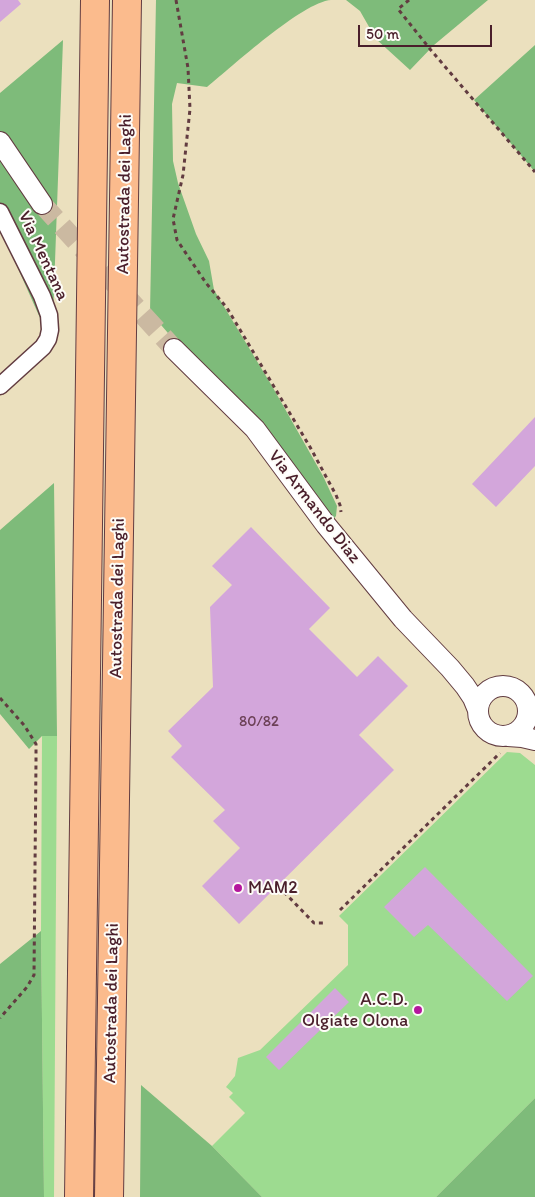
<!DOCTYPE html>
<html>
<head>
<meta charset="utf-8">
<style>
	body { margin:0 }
	#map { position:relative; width:535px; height:1197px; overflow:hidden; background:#ebe0be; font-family:Itim,sans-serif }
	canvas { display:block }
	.scale { position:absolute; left:358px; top:25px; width:134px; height:22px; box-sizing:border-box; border:2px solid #4a1f2b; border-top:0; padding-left:6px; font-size:15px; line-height:18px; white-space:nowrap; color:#4a1f2b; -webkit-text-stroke:4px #fdfcf7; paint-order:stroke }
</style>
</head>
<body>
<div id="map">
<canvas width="535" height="1197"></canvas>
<div class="scale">50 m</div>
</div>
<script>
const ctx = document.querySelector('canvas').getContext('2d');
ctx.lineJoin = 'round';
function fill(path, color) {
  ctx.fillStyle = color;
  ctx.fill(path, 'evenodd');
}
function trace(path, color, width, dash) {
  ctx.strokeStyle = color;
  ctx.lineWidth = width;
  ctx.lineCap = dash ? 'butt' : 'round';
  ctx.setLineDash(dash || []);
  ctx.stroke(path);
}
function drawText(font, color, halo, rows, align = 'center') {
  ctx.font = font + ' Itim,sans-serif';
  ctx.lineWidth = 4;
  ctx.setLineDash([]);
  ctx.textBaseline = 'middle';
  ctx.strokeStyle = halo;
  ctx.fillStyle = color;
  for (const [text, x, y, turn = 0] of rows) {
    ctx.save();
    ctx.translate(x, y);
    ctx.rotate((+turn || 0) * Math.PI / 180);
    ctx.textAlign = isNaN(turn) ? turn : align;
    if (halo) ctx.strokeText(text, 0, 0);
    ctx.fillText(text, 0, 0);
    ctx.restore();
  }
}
fill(new Path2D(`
	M42 736H57L54 1197H44L41 931Z
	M507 752 520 753 535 765V1098L436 1197H262L212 1146 245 1113 229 1097 233 1093 226 1087 235 1076 238 1058 260 1050 348 965V925L339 916Z`), '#9ddb90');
fill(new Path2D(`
	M156 0H331C302 2 232 67 207 87L177 83 172 104 173 161 178 183 196 234 209 261 214 290 272 386 323 476 337 506 336 516 330 523 150 312Z
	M346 0H488L434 45 410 70 376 39 360 11Z
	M63 40 52 345 0 228V93Z
	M535 45V172L474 100Z
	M54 483 57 736H42L29 749 0 714V530Z
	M41 931 44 1197H0V964Z
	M141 1085 212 1146 262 1197H140Z
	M535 1098V1197H436Z`), '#7ebb7a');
fill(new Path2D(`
	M0 0H18L21 4 0 22Z
	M535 417V466L496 507 472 484Z
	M251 527 330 608 309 629 357 677 378 656 408 686 359 735 394 770 239 924 202 886 240 848 213 821 225 810 171 757 182 746 168 731 213 687 210 607 232 585 212 566Z
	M425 867 533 976 507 1001 428 925 414 937 384 907Z
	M335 988 349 1002 279 1070 266 1057Z`), '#d3a6db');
trace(new Path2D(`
	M42 204 174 349`), '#cbb9a1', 20, [20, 10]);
const minor = new Path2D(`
	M0 212 42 296 49 315 50 330 48 339 43 347 0 386`);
const tertiary = new Path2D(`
	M0 142 42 204
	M174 349 255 429 326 525 403 619 450 668 465 686 473 698 478 710
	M478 711a25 25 0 1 1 50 0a25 25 0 1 1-50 0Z
	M508 736 522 737 535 740`);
const motorway = new Path2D(`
	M79 1197 95 0
	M109 1197 127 0`);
trace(minor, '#623c41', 19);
trace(tertiary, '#623c41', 22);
trace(motorway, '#623c41', 30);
trace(new Path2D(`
	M176 0 188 68 190 109 183 175 173 219 177 240 206 283 227 308 310 447 336 495 340 505 341 512
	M409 0 398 9 430 49 535 172
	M0 698 24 725 36 744V761L34 975 27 987 0 1018
	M284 892 314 923H324
	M340 910 500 753`), '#623c41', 3, [4, 4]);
trace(minor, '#fff', 16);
trace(tertiary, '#fff', 20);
trace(motorway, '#fbbb8d', 28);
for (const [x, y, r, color] of [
	[238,888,5,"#b5179e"],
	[418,1010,5,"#b5179e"]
]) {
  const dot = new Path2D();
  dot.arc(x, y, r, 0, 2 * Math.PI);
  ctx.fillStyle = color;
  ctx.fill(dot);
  trace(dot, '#fdfcf7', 2);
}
drawText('15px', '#6c4157', null, [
	["80/82",259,722]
]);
drawText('18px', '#4a1f2b', '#fdfcf7', [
	["Autostrada dei Laghi",125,194,-89],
	["Via Mentana",43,256,65],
	["Via Armando Diaz",314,507,52],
	["Autostrada dei Laghi",118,598,-89],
	["Autostrada dei Laghi",112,1003,-89]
]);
drawText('18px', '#4a1f2b', '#fdfcf7', [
	["MAM2",248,888],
	["A.C.D.",408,1000,"right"],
	["Olgiate Olona",408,1021,"right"]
], 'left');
</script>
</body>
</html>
